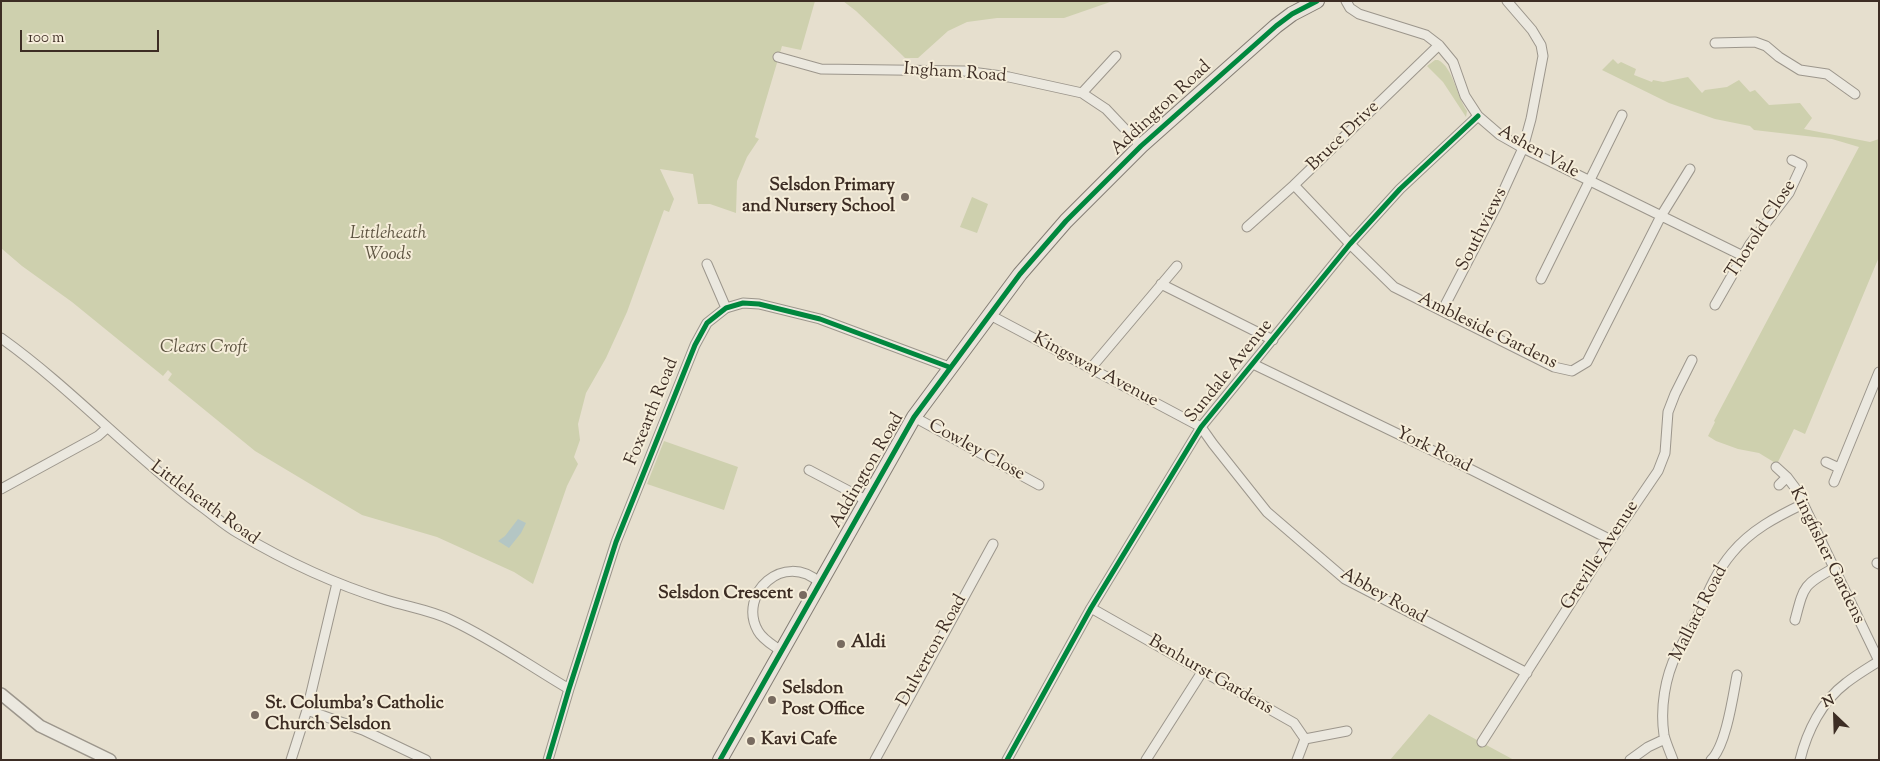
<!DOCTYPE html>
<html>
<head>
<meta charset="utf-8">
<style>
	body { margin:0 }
	#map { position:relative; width:1880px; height:761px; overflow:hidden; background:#e6dfce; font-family:"Sorts Mill Goudy",serif }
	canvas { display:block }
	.frame { position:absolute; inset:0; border:2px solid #3d2d24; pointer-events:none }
	.north { position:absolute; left:1810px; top:691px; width:50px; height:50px; -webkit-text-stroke:4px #f5edd9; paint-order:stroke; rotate:336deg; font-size:14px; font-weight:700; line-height:20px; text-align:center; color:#3d2d24 }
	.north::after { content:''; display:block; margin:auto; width:18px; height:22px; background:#3d2d24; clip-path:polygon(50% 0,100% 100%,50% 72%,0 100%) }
	.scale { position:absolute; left:20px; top:30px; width:139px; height:22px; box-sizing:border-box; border:2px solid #3d2d24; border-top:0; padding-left:6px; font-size:15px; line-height:18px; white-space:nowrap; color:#3d2d24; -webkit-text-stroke:4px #f5edd9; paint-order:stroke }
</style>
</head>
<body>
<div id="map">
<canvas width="1880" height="761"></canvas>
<div class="frame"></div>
<div class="north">N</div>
<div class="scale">100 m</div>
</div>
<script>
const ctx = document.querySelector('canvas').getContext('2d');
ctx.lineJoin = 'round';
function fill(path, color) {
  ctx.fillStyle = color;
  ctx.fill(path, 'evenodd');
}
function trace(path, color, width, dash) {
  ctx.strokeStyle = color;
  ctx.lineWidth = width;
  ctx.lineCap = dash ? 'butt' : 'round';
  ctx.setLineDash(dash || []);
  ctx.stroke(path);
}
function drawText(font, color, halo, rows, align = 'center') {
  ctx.font = font + ' "Sorts Mill Goudy",serif';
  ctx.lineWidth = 4;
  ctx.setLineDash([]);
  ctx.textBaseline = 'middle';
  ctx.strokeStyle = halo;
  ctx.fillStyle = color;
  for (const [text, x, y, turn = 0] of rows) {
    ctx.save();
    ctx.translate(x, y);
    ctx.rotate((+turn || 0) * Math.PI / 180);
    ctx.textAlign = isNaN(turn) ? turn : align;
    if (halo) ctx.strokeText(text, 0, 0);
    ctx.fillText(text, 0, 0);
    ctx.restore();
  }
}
fill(new Path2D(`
	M1 1H815L801 50 782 46 755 137 759 139 747 157 737 181 736 213 710 204H698L693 174 660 169 674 199 669 212 664 210 627 312 606 358 586 393 578 424 580 440 574 457 578 464 567 486 533 584 514 572 437 537 362 515 255 451 168 380 172 374 168 370 163 376 72 302 22 266 1 248Z
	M843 1H1113L1064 18H997L967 22 948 31 918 58H905L902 55 856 11Z
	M1613 59 1618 64 1621 62 1636 69 1634 75 1652 82 1653 80 1663 82 1688 77 1702 93 1705 90 1727 87 1739 80 1750 92 1755 90 1769 105 1800 103 1812 118 1804 129 1870 142 1879 139V257L1805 434 1794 429 1777 464 1759 453 1738 449 1716 441 1708 436 1715 422 1714 421 1859 147 1832 139 1754 130 1750 126 1715 119 1669 103 1602 70Z
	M1435 60H1438C1453 67 1457 97 1467 111L1466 117 1443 82 1427 66Z
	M972 197 988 204 977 233 960 227Z
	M664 441 738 467 724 510 647 484Z
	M1429 714 1514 760H1390Z`), '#ced0ae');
fill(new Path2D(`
	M518 519 526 523 521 533 509 548 498 541 505 536Z`), '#b4c6c4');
const minor = new Path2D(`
	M1346 1 1350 8 1359 14 1426 35 1439 45 1453 62 1465 96 1478 116 1500 135 1523 148 1743 256
	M1715 43 1755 42 1766 46 1779 57 1800 70 1827 74 1855 94
	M778 57 821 69 964 71 1009 77 1082 93 1106 109 1141 146
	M1082 93 1116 56
	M1294 185 1350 244 1394 287 1554 367 1572 371 1587 362 1661 216 1690 169
	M1247 227 1294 185 1439 45
	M707 264 726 308
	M1541 279 1622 115
	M1161 284 1273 340
	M1715 305 1750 244 1789 193 1802 165 1792 160
	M1442 311 1497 205 1523 148 1531 119 1543 56 1541 45 1532 30 1507 1
	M990 315 1201 427 1213 444 1267 512 1345 579 1527 673
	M1 338C71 388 129 452 198 504 211 513 224 525 238 533 285 561 334 584 386 600 408 607 430 610 451 620 492 639 530 666 569 689
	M1253 364 1454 461 1611 540
	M1091 368 1177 266
	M914 417 1039 485
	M1826 462 1839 468
	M1776 467 1787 477 1796 489 1879 661
	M809 470 866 500
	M1834 482 1879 372
	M1779 485 1787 477
	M1 489 98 436 107 428
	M1877 563 1879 564
	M1091 608 1294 723 1305 739 1297 760
	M1795 620C1804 586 1803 585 1834 568
	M781 651C773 645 763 640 758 631 737 594 784 550 820 583
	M307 710 363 730 426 760
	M1305 739 1347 731
	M1482 742 1611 540 1658 471 1665 453 1668 412 1675 394 1692 360
	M291 760 307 710 337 583
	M548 760 569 689 616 542 695 345 707 323 726 308 743 303 759 304 820 319 949 367
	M875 760 993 544
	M1007 760 1091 608 1201 427 1350 244 1400 189 1478 116
	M1146 760 1202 672
	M1630 760 1648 747 1665 739
	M1673 760C1670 752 1666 743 1664 735 1660 708 1665 677 1677 653 1683 642 1690 631 1696 620 1706 597 1715 573 1732 553 1751 530 1776 517 1803 504
	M1711 760C1726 746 1733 696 1737 675
	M1800 760C1807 731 1822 701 1846 683 1856 675 1868 668 1879 661`);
const tertiary = new Path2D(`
	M1 694 40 726 110 760`);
const primary = new Path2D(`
	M720 760 914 417 1020 274 1066 221 1141 146 1276 26 1292 14 1317 1`);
trace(minor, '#9c968c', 11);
trace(tertiary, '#9c968c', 14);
trace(primary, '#857e75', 16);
trace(minor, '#ebe8df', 9);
trace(tertiary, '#ebe8df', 11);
trace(primary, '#e8e3da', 14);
trace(new Path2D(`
	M548 760 569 689 616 542 695 345 707 323 726 308 743 303 759 304 820 319 949 367
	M720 760 914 417 1020 274 1066 221 1141 146 1276 26 1292 14 1317 1
	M1007 760 1091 608 1201 427 1350 244 1400 189 1478 116`), '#00873e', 5);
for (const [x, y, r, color] of [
	[905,197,5,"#786b60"],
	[803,595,5,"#786b60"],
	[841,644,5,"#786b60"],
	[772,700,5,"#786b60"],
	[255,715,5,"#786b60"],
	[751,741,5,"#786b60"]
]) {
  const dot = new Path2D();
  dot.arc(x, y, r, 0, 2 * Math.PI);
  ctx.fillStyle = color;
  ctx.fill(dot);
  trace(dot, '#f5edd9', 2);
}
drawText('18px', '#3d2d24', '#f5edd9', [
	["Ingham Road",955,74,4],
	["Addington Road",1162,109,-43],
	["Bruce Drive",1344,137,-44],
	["Ashen Vale",1538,153,29],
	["Southviews",1483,230,-63],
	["Thorold Close",1762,230,-57],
	["Ambleside Gardens",1487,332,26],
	["Kingsway Avenue",1095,371,28],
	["Sundale Avenue",1230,372,-51],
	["Foxearth Road",653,412,-68],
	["Cowley Close",976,451,29],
	["York Road",1433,451,26],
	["Addington Road",868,471,-60],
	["Littleheath Road",204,504,36],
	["Greville Avenue",1601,556,-57],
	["Kingfisher Gardens",1826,556,64],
	["Abbey Road",1383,597,29],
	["Mallard Road",1700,614,-63],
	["Dulverton Road",933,651,-61],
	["Benhurst Gardens",1210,676,30]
]);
drawText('bold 18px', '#3d2d24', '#f5edd9', [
	["Selsdon Primary",895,187,"right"],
	["and Nursery School",895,208,"right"],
	["Selsdon Crescent",793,595,"right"],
	["Aldi",851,644],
	["Selsdon",782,690],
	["Post Office",782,711],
	["St. Columba's Catholic",265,705],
	["Church Selsdon",265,726],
	["Kavi Cafe",761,741]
], 'left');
drawText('italic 18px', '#5c5340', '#f5edd9', [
	["Littleheath",388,235],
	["Woods",388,256],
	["Clears Croft",204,349]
]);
</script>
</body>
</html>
